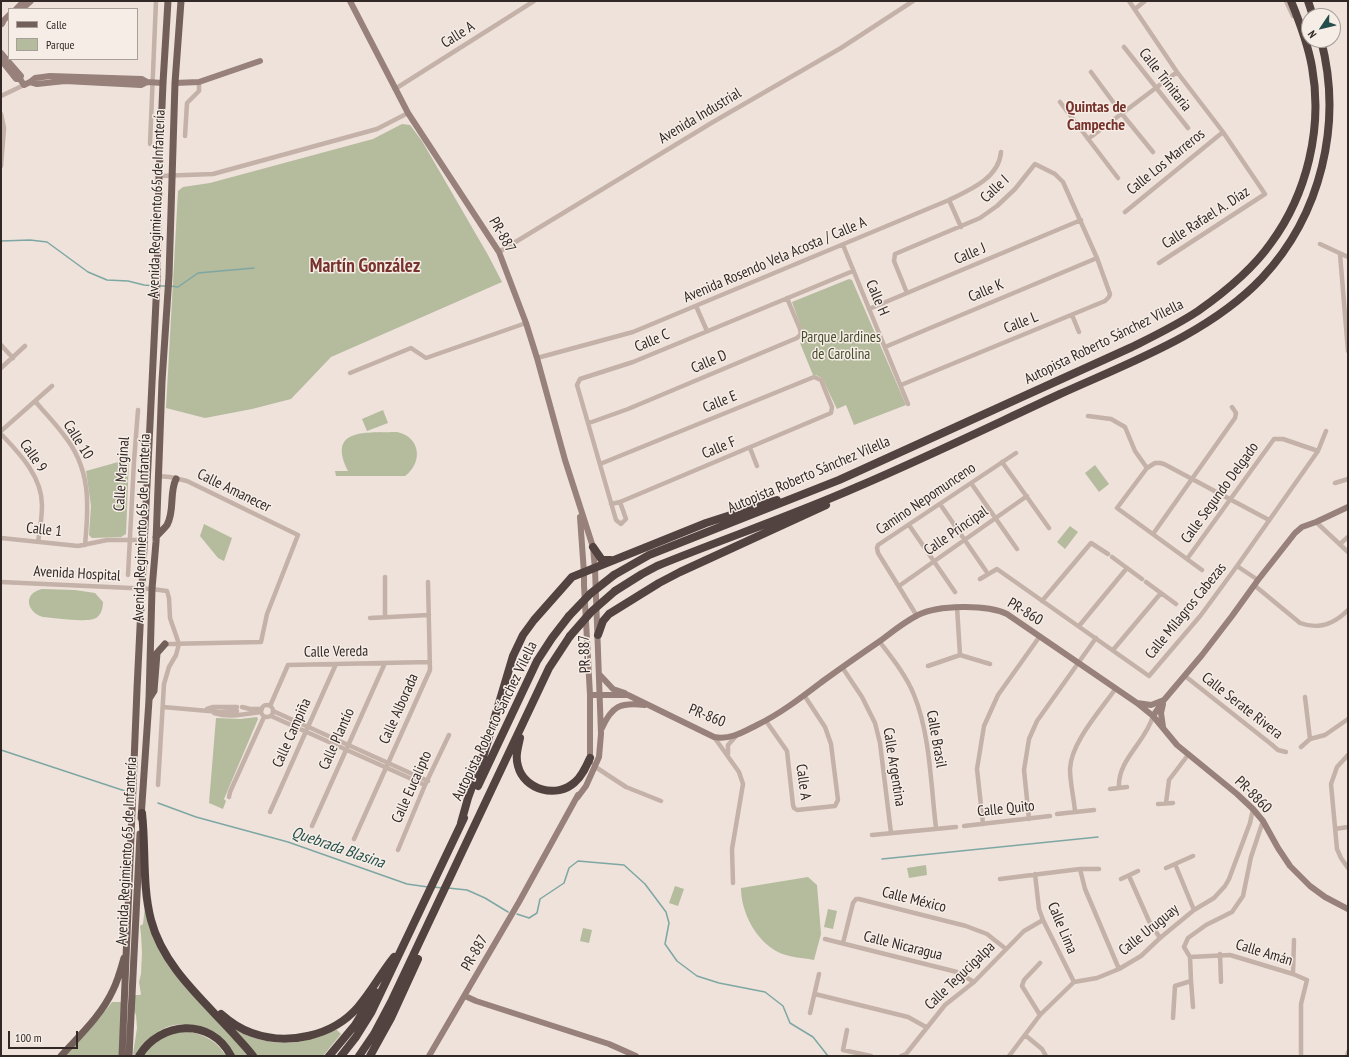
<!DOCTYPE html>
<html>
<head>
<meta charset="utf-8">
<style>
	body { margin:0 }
	#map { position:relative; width:1349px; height:1057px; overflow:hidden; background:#eee2db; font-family:"PT Sans Narrow",sans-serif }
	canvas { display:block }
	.frame { position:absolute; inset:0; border:2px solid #322927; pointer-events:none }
	.legend { position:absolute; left:8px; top:8px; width:130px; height:52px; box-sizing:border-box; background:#f6ede6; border:1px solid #a89f9a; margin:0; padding:5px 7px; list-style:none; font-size:12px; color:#322927 }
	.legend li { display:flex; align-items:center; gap:8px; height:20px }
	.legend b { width:20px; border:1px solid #a89f9a }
	.north { position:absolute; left:1301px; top:8px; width:40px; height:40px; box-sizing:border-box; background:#f6ede6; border:1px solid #a89f9a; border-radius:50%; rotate:235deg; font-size:11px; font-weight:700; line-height:16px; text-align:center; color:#322927 }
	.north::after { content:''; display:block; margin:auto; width:14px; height:18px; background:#234e4b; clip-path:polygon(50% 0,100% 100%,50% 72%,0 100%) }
	.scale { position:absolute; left:8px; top:1031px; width:70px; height:18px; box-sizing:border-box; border:2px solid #322927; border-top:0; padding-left:5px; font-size:12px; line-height:14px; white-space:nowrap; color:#322927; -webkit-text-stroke:3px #f6ede6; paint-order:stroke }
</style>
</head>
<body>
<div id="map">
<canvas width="1349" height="1057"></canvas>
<div class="frame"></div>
<ul class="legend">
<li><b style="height:5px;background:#725f5a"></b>Calle</li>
<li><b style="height:11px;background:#b5bb9d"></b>Parque</li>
</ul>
<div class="north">N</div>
<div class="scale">100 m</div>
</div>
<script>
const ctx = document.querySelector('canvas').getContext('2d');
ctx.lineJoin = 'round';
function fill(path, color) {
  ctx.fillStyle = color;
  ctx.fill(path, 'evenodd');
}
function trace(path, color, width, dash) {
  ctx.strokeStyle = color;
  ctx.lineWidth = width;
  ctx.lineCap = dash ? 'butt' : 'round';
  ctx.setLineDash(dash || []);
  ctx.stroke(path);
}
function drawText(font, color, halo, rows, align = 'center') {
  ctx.font = font + ' "PT Sans Narrow",sans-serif';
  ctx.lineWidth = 3;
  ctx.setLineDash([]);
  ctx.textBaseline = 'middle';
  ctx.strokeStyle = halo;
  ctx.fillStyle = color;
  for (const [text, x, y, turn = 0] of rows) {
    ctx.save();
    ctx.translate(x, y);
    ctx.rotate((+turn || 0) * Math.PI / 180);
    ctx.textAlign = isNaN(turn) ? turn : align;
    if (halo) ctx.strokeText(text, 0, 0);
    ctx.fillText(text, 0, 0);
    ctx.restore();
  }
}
fill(new Path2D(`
	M402 124 410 125 422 141 488 255 502 282 331 357 291 399 252 409 205 418 166 408 178 191 183 187 210 183 373 139Z
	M849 279 852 280 906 405 854 425 846 405 837 409 822 378 816 375H813L800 343 804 340V335L792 302Z
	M383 410 388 423 367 431 362 419Z
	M397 432C421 437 423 463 405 476H336L335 471H348C326 427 368 433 397 432Z
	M129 459 126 534 121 537 92 538 89 535 91 506 86 471Z
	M1095 465 1109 484 1099 492 1085 473Z
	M204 524 232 538 224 561 218 558 200 536Z
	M1070 526 1078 532 1065 549 1057 542Z
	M42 589 75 590 95 593 103 602C103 608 101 615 96 618 87 623 54 618 43 617 26 612 23 593 42 589Z
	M257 717 258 719 224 799 226 801 223 809 209 803 216 718 240 719Z
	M926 865 927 875 909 878 907 868Z
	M808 877 817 885 821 934 814 960C804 958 787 957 778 952 756 941 741 912 741 888Z
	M675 886 684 889 678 906 669 903Z
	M145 906 155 941 248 1056H234L231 1052C223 1046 193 1026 186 1025 165 1021 146 1039 136 1054L134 1055 133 1054 137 1028 136 1015 133 1008 134 995H140L141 994 139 982 141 974 142 953 141 934 140 926 143 924Z
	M828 909 837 911 833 929 824 927Z
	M583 928 592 930 589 943 580 941Z
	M112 1002H123L120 1056H65L98 1020Z
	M234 1029C255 1041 283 1047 307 1040 317 1038 327 1033 336 1029L341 1034 323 1056H258Z
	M182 1031C201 1033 216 1039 226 1056H143L145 1052 163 1036Z`), '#b5bb9d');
trace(new Path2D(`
	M1 241 30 240 47 242 88 272 107 280 128 281 144 285 155 286
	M158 286H167
	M170 286 178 287 198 273 254 268
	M1 750 125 791
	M158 803 196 817 288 842 407 884 428 887
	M882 859 1098 837
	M434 887 442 888
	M448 888 467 890 485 898 508 912
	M517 914 529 918 537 913 540 899 564 883 569 868 578 861 624 865 645 884 666 912 669 923 665 944 677 961 697 976 719 983 765 992 783 1006 790 1023 813 1037 828 1056`), '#7ea7a3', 1.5);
trace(new Path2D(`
	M1129 1 1177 72 1223 132 1265 194 1159 263
	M1286 1 1293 16
	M1135 9 1145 1
	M1124 47 1188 128
	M1091 72 1122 114 1153 152
	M395 89 534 1
	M1 96 24 85
	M1060 102 1118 178
	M1 114 4 128 1 166
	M185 136 187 103 199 91V82
	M1088 139 1177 72
	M150 144 156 1
	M159 176 213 174 377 129 408 113
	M949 200 961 227
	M1125 212 1223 132
	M1320 244 1348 257
	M843 245 908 404
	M499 252 713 122 841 48 913 1
	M1340 254 1348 351
	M696 306 707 331
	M869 309 1081 220
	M1072 315 1079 332
	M1 345 13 358
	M885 347 1097 258
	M537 358 633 332 949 200C970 190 999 178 1001 152
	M1 368 25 346
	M350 373 411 348 426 358 526 323
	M901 385 1105 301 1109 297 1110 294 1097 258 1063 182 1055 174 1035 164 1015 189 997 206 980 218 895 254 894 261 907 293
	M35 401C44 412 54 422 63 434 91 468 89 504 85 545
	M1088 416 1111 419 1125 427 1135 451 1147 468
	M589 423 628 409 797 338 801 334 800 329 787 298
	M1 431 52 386
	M1 434C19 453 42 476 42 505 42 517 40 530 38 542
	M750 448 757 466
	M1002 462 1049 528
	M600 464 814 377 821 380 832 407 831 413 620 502 611 504
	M157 476 170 477 187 481 298 535 267 614 261 642 165 644
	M971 483 1017 549
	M1335 483 1348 479
	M620 502 626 519 621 524 616 520 577 385 580 379 633 362 853 271
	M940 504 986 571
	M1316 522 1348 552
	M909 525 955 592
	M1153 534 1235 418 1236 413 1232 407
	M1 538 78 546 107 540H144
	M1340 544 1348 537
	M1112 557 1142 579
	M1187 559 1274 439H1283L1318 451
	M1237 566 1258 580
	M1202 570 1117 508 1147 468 1155 463H1160L1164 464 1269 520
	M128 575 134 461 138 410
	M385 577V616
	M980 579 997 569 1149 676 1201 615 1237 566 1318 451 1326 431
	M1 582 152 589 167 591 169 598 170 618 179 644 176 655 169 667 164 684 158 785
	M1146 582 1176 604
	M1254 585 1300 623C1319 630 1334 624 1348 610
	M899 586 1027 496
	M1042 601 1091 543 1108 554
	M957 607 960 655
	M917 616 878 553 877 548 878 545 1016 453
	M370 618 429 615
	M1079 626 1127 568
	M879 641C892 658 906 675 914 695 930 733 931 787 936 828
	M1113 650 1161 593
	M928 666 960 655 990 664
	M842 667 862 697 875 723 880 743 891 833
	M1185 676 1271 744 1278 750 1286 752
	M1305 697 1310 739 1325 735 1348 719
	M261 711a6 6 0 1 1 12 0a6 6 0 1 1-12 0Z
	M270 706 288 665 429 662
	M163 707 220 712 237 711
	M242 707 250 709H262
	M207 709 213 707H237
	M273 711 428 781
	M214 713C230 718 245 714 261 712
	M271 716 425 785
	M766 721 787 751 793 805 794 808 797 810 835 806 838 800 831 744 825 727 804 695
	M714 737 739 772 743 784 732 849 733 883
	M1301 747 1310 739
	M728 754V745L737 735
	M1348 755 1337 767 1331 784 1337 849 1341 858 1348 868
	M594 766 626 787 661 801
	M1119 788C1117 760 1146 742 1153 716
	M1110 789 1127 787
	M229 797 230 792 264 717
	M1166 803 1169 780 1188 755
	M1158 804 1173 803
	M270 812 336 664
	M1075 812C1074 798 1070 783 1070 769 1071 742 1101 710 1116 688
	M1057 814 1094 810
	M1029 819 1024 770 1029 739 1037 721 1096 638
	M983 824 977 769 984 726 998 695 1040 636
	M312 826 385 663
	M964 826 1050 816
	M1335 829 1348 827
	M872 835 956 827
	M354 839 430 670 428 582
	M398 850 425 785 449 735
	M1175 864 1194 910
	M1166 868 1193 856
	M1080 869 1085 889 1119 969
	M1035 874 1039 909 1043 920 1074 982
	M1129 876 1149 921 1160 938
	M1000 879 1080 869H1099
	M1121 879 1138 871
	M825 939 957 972 974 982
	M843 943 853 903 856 899H859L966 926 987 934 1006 949
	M1220 954 1221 982
	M1190 957 1230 955 1293 974 1307 980 1301 1004V1056
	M1190 957 1184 947 1188 938 1206 925 1232 912 1243 896 1251 857 1263 821
	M1190 957 1191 981 1193 1007
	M1293 974 1294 940
	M815 994 908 1017 926 1027
	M810 1013 819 974
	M1040 1015 1022 986 1024 980 1040 963
	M1173 1018 1175 986 1191 981
	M847 1030 843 1050 871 1056
	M1025 1035 1042 1049 1046 1056
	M901 1056 906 1054 945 1005 974 982 1024 931 1043 920
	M1009 1056 1040 1015 1074 982 1097 978 1119 969 1141 956 1160 938 1194 910 1214 898 1225 886 1229 879 1250 823 1253 809
	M1347 1056 1348 1052`), '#c4b1a8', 4.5);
trace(new Path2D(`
	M350 1 408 113 499 252 526 323 537 358 565 460 593 547 595 569 601 734 599 757 586 786 577 798
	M16 9 24 1
	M22 9 31 1
	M2 24 4 20 9 15
	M1 53 21 76 20 79 24 85 30 82 35 78 50 76 142 79 147 82 163 83
	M1 60 16 79H20
	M30 82 37 84 65 81 141 85 147 82
	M175 83 199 82 260 61
	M580 517 584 573V585L590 695V762
	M599 674 613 689 625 693
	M590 695H628L714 737C731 740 743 732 757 725 780 714 802 697 823 681 841 668 861 654 880 641 892 632 904 622 918 615 938 605 986 604 1007 614L1137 703 1153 716 1177 745 1237 794 1253 809 1263 821 1278 848 1290 866 1310 886 1325 897 1348 909
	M1137 703 1151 705 1164 700
	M1163 704 1161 713 1163 727
	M1153 716 1164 700 1202 655 1232 616 1258 580 1295 533 1302 527 1316 522 1348 507
	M602 728C612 706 620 702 645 705
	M465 996 476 1001 609 1044 636 1056
	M429 1056 519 902 578 795`), '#97817a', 6);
trace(new Path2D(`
	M156 537C159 533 164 529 167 525 175 511 169 493 176 479
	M149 699 154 691 157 653 165 644
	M141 818 149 700 152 589 156 542 162 381 169 276 175 83 181 1
	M61 1056C80 1035 101 1016 113 990 118 980 121 969 124 958
	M122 1056 137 689 157 281 159 176 163 83 168 1
	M129 1056 140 834`), '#725f5a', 7);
trace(new Path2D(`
	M1308 1 1313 16
	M593 547 602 560H611
	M614 575 649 555 839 480 1132 347C1154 336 1177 325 1198 311 1225 292 1252 270 1271 243 1307 194 1323 128 1312 67 1308 44 1300 23 1291 1
	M615 591 642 574 657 566C723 539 791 516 857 487 925 458 993 425 1060 394 1128 363 1209 334 1262 278 1321 215 1343 124 1321 40
	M598 635 603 621 609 614 659 583 680 572 826 505
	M520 738C518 748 515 756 518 766 524 790 557 799 575 782 582 776 586 767 590 758
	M478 786 537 661 552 638 569 616
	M142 813C146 849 142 885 151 920 163 966 202 999 233 1033 240 1041 247 1048 253 1056
	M461 823 468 798 483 757 513 656 523 635 534 620 572 577 706 523 777 500
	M221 1014C230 1022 240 1029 252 1033 288 1046 333 1036 358 1007 372 991 381 973 394 957
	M139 1056C160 1021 211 1017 231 1056
	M329 1056 355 1025 375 992
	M341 1056 356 1037 371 1013 464 818
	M359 1056 374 1034 392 1000 549 668 570 636
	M370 1056 391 1018 418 959`), '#524340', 8);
trace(new Path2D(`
	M569 616 590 594 614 575
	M570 636 591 612 615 591`), '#524340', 8);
drawText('15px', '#322927', '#f6ede6', [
	["Calle A",458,35,-32],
	["Calle Trinitaria",1165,80,52],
	["Avenida Industrial",700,116,-31],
	["Calle Los Marreros",1166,162,-39],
	["Calle I",995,189,-43],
	["Avenida Regimiento 65 de Infantería",157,204,-88],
	["Calle Rafael A. Díaz",1206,218,-33],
	["PR-887",502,235,60],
	["Calle J",970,254,-23],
	["Avenida Rosendo Vela Acosta / Calle A",775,260,-23],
	["Calle K",986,291,-23],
	["Calle H",877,298,67],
	["Calle L",1021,323,-22],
	["Calle C",652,341,-23],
	["Autopista Roberto Sánchez Vilella",1104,342,-26],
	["Calle D",709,362,-23],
	["Calle E",720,402,-22],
	["Calle 10",78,440,58],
	["Calle F",719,448,-23],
	["Calle 9",33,456,55],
	["Calle Marginal",122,474,-86],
	["Autopista Roberto Sánchez Vilella",809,475,-23],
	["Calle Amanecer",234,491,26],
	["Calle Segundo Delgado",1220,493,-54],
	["Camino Nepomunceno",926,499,-34],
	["Avenida Regimiento 65 de Infantería",142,528,-88],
	["Calle 1",44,530,6],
	["Calle Principal",956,531,-35],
	["Avenida Hospital",77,574,3],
	["Calle Milagros Cabezas",1186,611,-51],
	["PR-860",1025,612,31],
	["Calle Vereda",336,652,-1],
	["PR-887",585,654,-92],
	["Calle Serate Rivera",1242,706,38],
	["Calle Alborada",399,709,-66],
	["PR-860",707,716,22],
	["Autopista Roberto Sánchez Vilella",495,721,-64],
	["Calle Campiña",292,733,-66],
	["Calle Plantío",337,739,-66],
	["Calle Brasil",936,739,80],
	["Calle Argentina",894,767,81],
	["Calle A",803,782,82],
	["Calle Eucalipto",412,787,-66],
	["PR-8860",1253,795,45],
	["Calle Quito",1006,809,-6],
	["Avenida Regimiento 65 de Infantería",127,851,-87],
	["Calle México",914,900,14],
	["Calle Lima",1062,928,67],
	["Calle Uruguay",1149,930,-39],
	["Calle Nicaragua",903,946,14],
	["PR-887",475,953,-60],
	["Calle Amán",1264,953,17],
	["Calle Tegucigalpa",960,976,-44]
]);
drawText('15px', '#464d2e', '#f6ede6', [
	["Parque Jardines",841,338],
	["de Carolina",841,355]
]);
drawText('bold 16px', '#76322b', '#f6ede6', [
	["Quintas de",1096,107],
	["Campeche",1096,125]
]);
drawText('italic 16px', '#234e4b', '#f6ede6', [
	["Quebrada Blasina",338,848,19]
]);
drawText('bold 19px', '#76322b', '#f6ede6', [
	["Martín González",365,267]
]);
</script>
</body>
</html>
